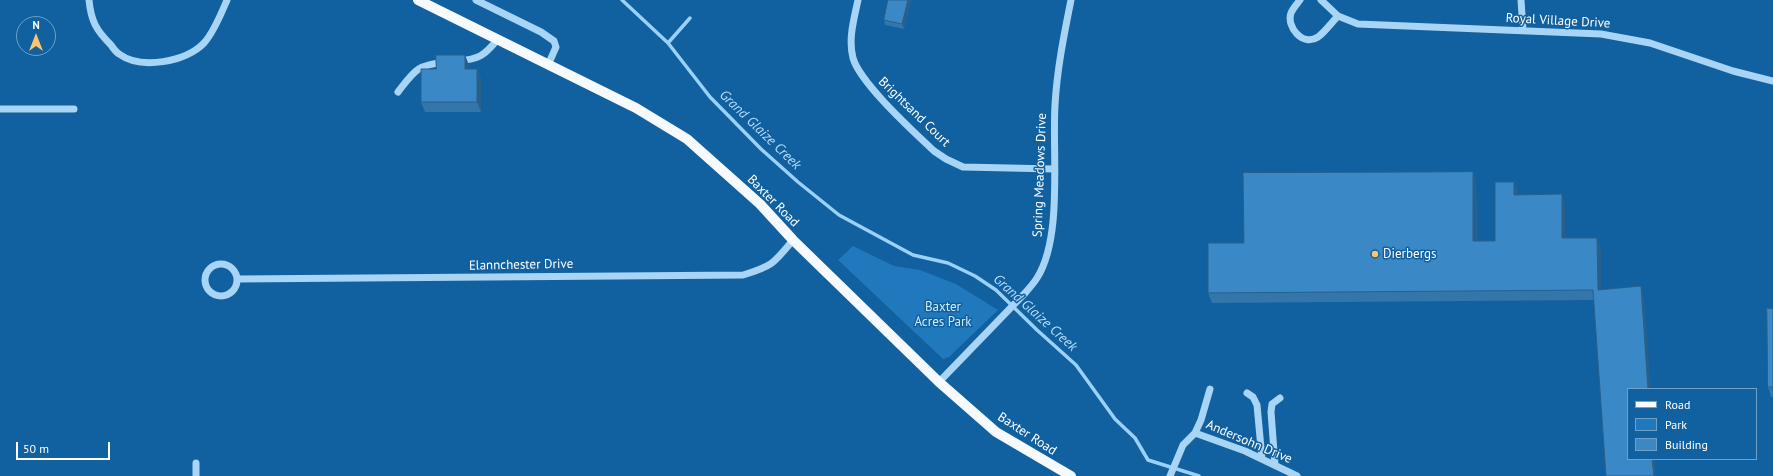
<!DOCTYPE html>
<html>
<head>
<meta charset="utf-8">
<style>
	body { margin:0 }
	#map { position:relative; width:1773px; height:476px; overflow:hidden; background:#11609f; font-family:"PT Sans",sans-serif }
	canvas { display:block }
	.legend { position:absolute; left:1627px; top:388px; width:130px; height:72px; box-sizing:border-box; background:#11609f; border:1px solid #70a0c5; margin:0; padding:5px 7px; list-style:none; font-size:12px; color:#fff }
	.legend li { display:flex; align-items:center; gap:8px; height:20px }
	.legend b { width:20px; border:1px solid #70a0c5 }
	.north { position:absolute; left:16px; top:16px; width:40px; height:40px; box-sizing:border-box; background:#11609f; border:1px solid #70a0c5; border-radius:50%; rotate:0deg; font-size:11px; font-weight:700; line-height:16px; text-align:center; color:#fff }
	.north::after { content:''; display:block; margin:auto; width:14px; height:18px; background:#ffc36c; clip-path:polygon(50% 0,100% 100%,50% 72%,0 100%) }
	.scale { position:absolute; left:16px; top:442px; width:94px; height:18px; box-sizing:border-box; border:2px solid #fff; border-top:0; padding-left:5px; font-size:12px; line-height:14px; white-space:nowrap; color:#fff; -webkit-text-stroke:3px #11609f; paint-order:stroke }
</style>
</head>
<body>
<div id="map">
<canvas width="1773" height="476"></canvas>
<ul class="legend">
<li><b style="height:5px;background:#f6faff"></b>Road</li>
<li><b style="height:11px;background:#1f79bc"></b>Park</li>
<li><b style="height:11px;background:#3a89c6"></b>Building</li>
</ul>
<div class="north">N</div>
<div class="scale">50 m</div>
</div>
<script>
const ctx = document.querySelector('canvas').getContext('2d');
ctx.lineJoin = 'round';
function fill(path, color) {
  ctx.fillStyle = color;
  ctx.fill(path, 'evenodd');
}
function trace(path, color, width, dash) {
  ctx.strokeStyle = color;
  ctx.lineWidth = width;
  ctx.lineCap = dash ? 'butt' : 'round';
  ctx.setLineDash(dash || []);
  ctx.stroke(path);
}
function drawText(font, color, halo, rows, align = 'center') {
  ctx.font = font + ' "PT Sans",sans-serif';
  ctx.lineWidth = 3;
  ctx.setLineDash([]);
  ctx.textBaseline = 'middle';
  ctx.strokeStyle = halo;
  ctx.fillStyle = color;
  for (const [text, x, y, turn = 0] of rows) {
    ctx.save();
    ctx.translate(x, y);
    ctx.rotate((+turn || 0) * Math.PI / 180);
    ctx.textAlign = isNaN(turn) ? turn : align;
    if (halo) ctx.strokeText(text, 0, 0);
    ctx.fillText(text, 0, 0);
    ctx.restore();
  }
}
fill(new Path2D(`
	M853 246 894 266 920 270 956 284 998 310 949 357 943 359 838 260Z`), '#1f79bc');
trace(new Path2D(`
	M622 0 668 43 710 97 761 149 798 182 839 215 913 255 948 263 975 276 996 290 1037 330 1076 365 1115 419 1135 438 1148 460 1199 476
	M668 43 690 18`), '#9ad1f8', 3.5);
trace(new Path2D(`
	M89 0C91 21 96 30 111 45 113 48 116 52 119 54 141 70 186 62 204 43 214 32 221 14 227 0
	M476 0 541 32 554 41 556 47 548 65
	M858 0C854 19 848 39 853 58 860 83 913 131 934 151L946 159 963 167 1054 169
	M1300 0C1297 4 1293 8 1291 13 1286 27 1303 47 1318 37 1325 32 1332 22 1338 16
	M1321 0 1338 16 1358 24 1601 34 1650 43 1733 71 1773 81
	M1521 0 1523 30
	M458 61C479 59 484 56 497 40
	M398 92C415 70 417 65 446 62
	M0 109H74
	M205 280a16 16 0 1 1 32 0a16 16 0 1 1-32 0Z
	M237 279 743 275C773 266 774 263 793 240
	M939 382 1026 292C1030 287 1034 283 1037 278 1063 237 1052 153 1055 105 1057 69 1064 35 1071 0
	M1247 393 1253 397 1257 405 1262 459
	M1195 433 1201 420 1210 389
	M1275 465 1271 412 1272 404 1280 398
	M196 476V463
	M1170 476 1183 445 1195 433 1245 451 1297 476`), '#a8d4f5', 7);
trace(new Path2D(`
	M418 0 636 108 687 139 760 204 793 240 939 382 996 432 1071 476`), '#f6faff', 10);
fill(new Path2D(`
	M911 0 904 29 885 25 884 20Z
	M469 65V69H477L481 79V112H425L421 102 436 69Z
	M1473 172 1476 182 1477 241H1495L1514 182 1518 192V195L1565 204V238H1597L1601 248V290L1644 296 1594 300 1212 303 1208 293 1244 243Z
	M1773 309V397H1771L1768 387Z`), '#3276aa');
fill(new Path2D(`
	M908 0H911L904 29 902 24Z
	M465 55 469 65V79L465 69Z
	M477 69 481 79V112L477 102Z
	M1473 172 1476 182 1477 251 1473 241Z
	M1514 182 1518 192V205L1514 195Z
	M1562 194 1565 204V248L1562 238Z
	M1597 238 1601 248V300L1598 290Z
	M1641 286 1644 296 1651 389H1648Z
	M1652 459H1655L1656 476H1654Z`), '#29608b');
const building = new Path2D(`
	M888 0H908L902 24 884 20Z
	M436 55H465V69H477V102H421V69H436Z
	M1473 172V241H1495V182H1514V195L1562 194V238H1597L1598 290 1641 286 1648 389H1628V459H1652L1654 476H1606L1593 290 1208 293V243H1244L1243 173Z
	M1767 308 1773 309V387H1768Z`);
fill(building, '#3a89c6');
trace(building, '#29608b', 1);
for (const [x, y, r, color] of [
	[1375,254,4,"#ffc36c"]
]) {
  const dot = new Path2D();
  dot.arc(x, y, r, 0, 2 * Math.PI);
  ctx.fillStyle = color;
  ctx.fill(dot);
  trace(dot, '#11609f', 1.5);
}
drawText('13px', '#fff', '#11609f', [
	["Royal Village Drive",1558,21,3],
	["Brightsand Court",914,112,44],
	["Spring Meadows Drive",1040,175,-88],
	["Baxter Road",773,201,45],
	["Elannchester Drive",521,265,-1],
	["Baxter Road",1027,434,33],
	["Andersohn Drive",1249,442,23]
]);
drawText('13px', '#fff', '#11609f', [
	["Dierbergs",1383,254]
], 'left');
drawText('13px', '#d1ebfe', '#11609f', [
	["Baxter",943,307],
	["Acres Park",943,322]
]);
drawText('italic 14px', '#b4ddfb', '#11609f', [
	["Grand Glaize Creek",760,130,44],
	["Grand Glaize Creek",1035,313,42]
]);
</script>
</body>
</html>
